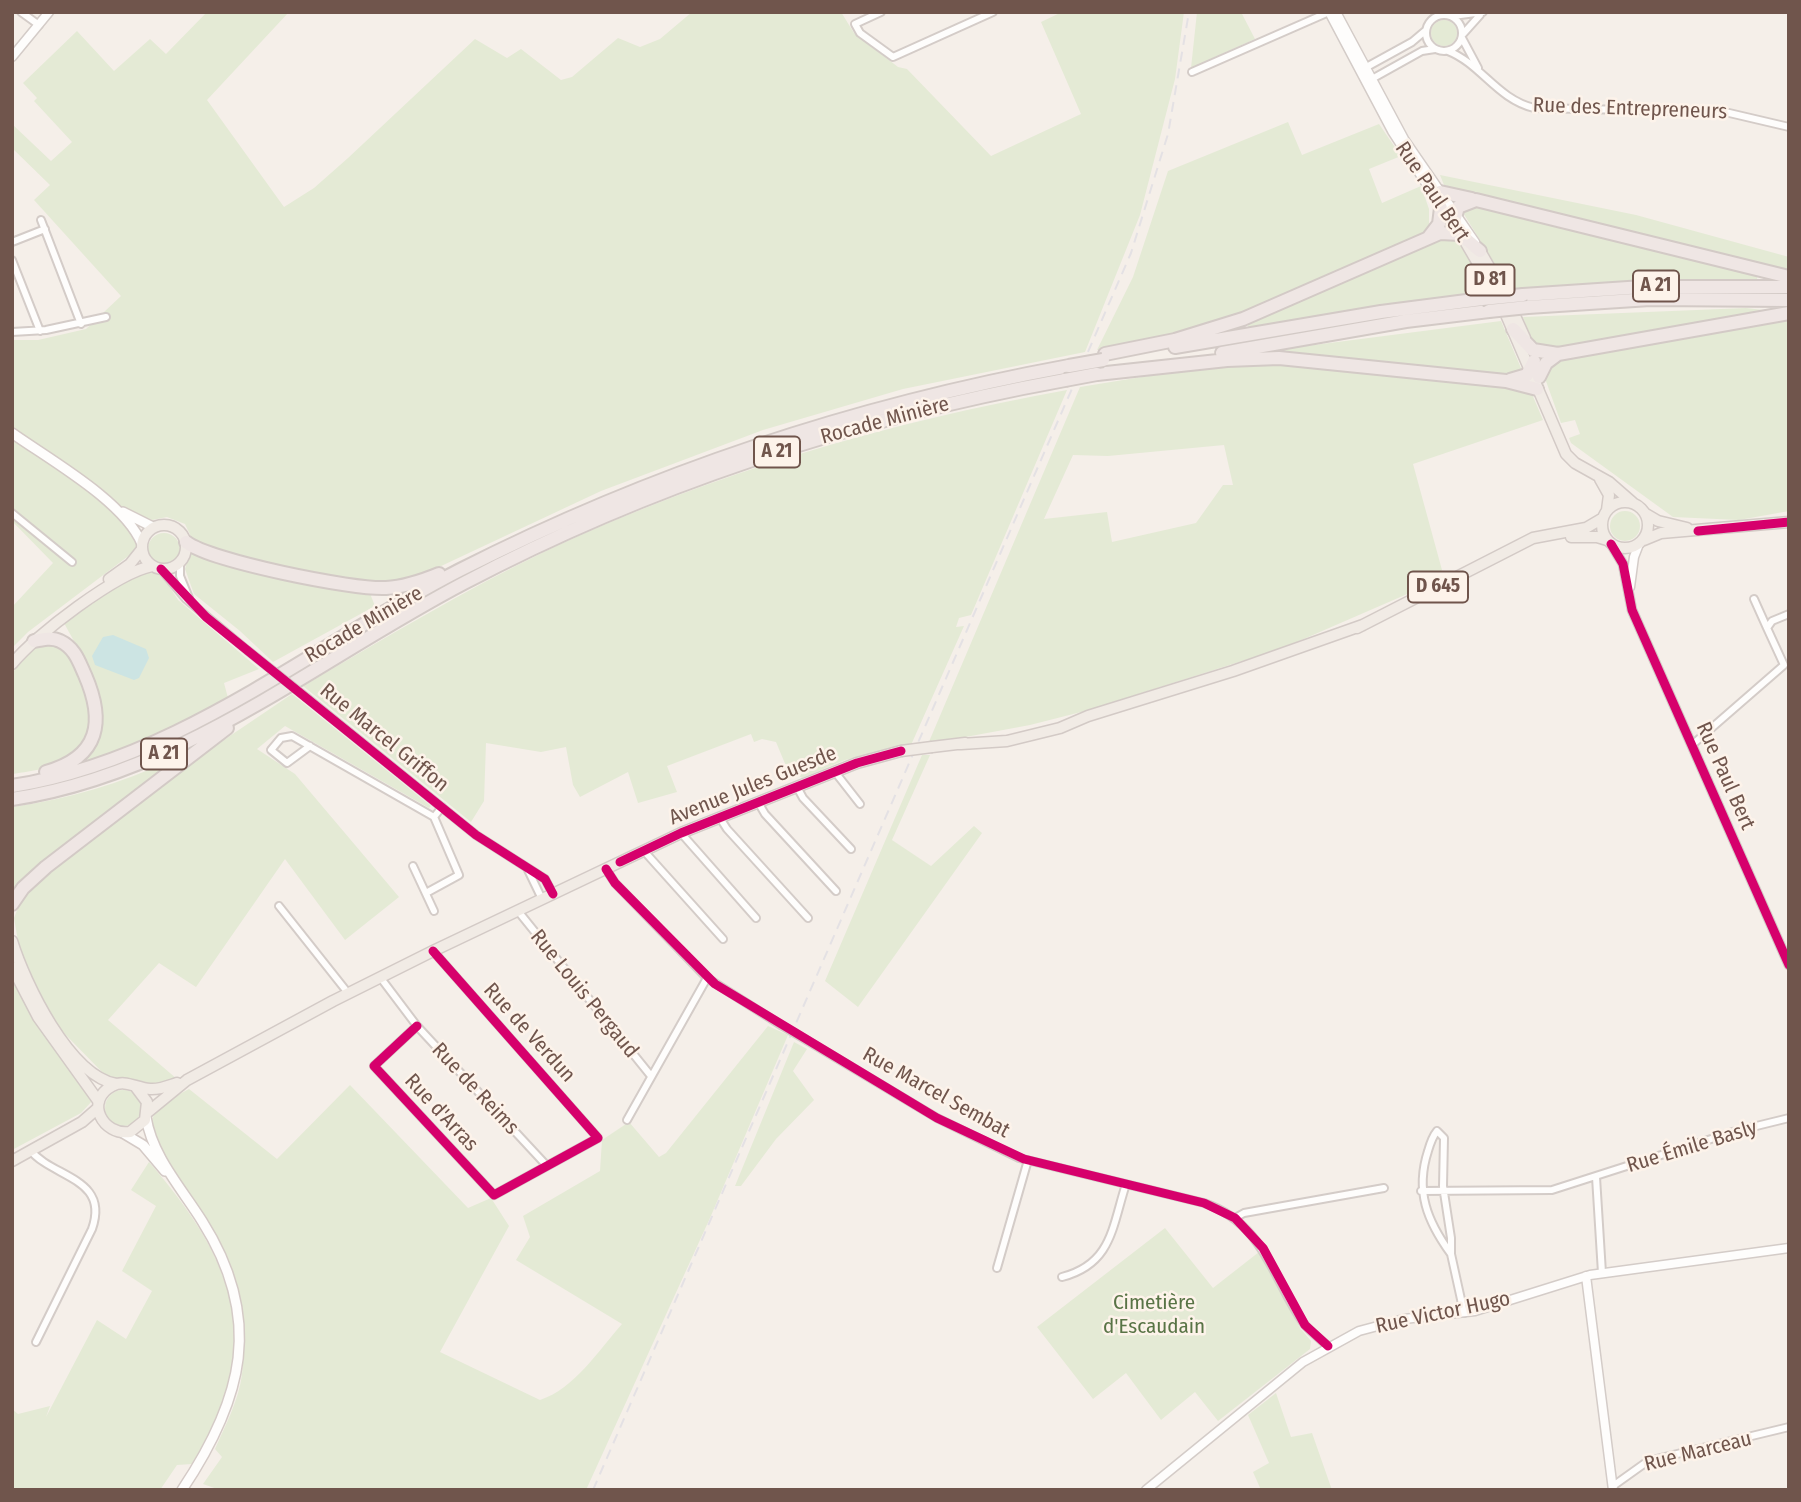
<!DOCTYPE html>
<html>
<head>
<meta charset="utf-8">
<style>
	body { margin:0 }
	#map { position:relative; width:1801px; height:1502px; overflow:hidden; background:#f5efe9; font-family:"Fira Sans Condensed",sans-serif }
	canvas { display:block }
	.frame { position:absolute; inset:0; border:14px solid #70554c; pointer-events:none }
</style>
</head>
<body>
<div id="map">
<canvas width="1801" height="1502"></canvas>
<div class="frame"></div>
</div>
<script>
const ctx = document.querySelector('canvas').getContext('2d');
ctx.lineJoin = 'round';
function fill(path, color) {
  ctx.fillStyle = color;
  ctx.fill(path, 'evenodd');
}
function trace(path, color, width, dash) {
  ctx.strokeStyle = color;
  ctx.lineWidth = width;
  ctx.lineCap = dash ? 'butt' : 'round';
  ctx.setLineDash(dash || []);
  ctx.stroke(path);
}
function drawText(font, color, halo, rows, align = 'center') {
  ctx.font = font + ' "Fira Sans Condensed",sans-serif';
  ctx.lineWidth = 5;
  ctx.setLineDash([]);
  ctx.textBaseline = 'middle';
  ctx.strokeStyle = halo;
  ctx.fillStyle = color;
  for (const [text, x, y, turn = 0] of rows) {
    ctx.save();
    ctx.translate(x, y);
    ctx.rotate((+turn || 0) * Math.PI / 180);
    ctx.textAlign = isNaN(turn) ? turn : align;
    if (halo) ctx.strokeText(text, 0, 0);
    ctx.fillText(text, 0, 0);
    ctx.restore();
  }
}
fill(new Path2D(`
	M207 12H289L207 100 284 207 314 188 348 158 475 39 507 58 521 49 561 80 572 77 618 38 640 47 660 39 692 12H841L854 33 898 67 907 69 991 156 1081 114 1041 22 1062 12H1184L1175 79 1140 215 1085 352 903 389 763 430 601 491 422 575 382 584 371 596 375 606 273 662 240 631 194 594 185 569 193 541 185 524 167 517 152 520 137 514 128 529 137 542 135 551 28 632 12 648V607L53 563 12 521V340H38L86 329 121 296 34 200 50 185 12 148V124L51 161 72 142 34 101 37 98 23 83 77 31 114 71 150 39 166 54Z
	M1197 12H1241L1255 39 1191 68Z
	M1431 33a13 13 0 1 1 26 0a13 13 0 1 1-26 0Z
	M1288 122 1302 155 1379 124 1401 156 1369 169 1382 203 1421 186 1429 209V229L1458 242 1489 290 1249 329 1245 314 1202 328 1097 350 1133 277 1168 171Z
	M1440 175 1636 215 1789 257V272L1759 266 1757 279 1510 289 1462 211 1469 193 1444 185Z
	M1746 308 1789 313V511L1739 520 1673 517 1571 443 1569 438 1580 434 1575 420 1561 423 1523 317Z
	M1501 321 1543 420 1413 464 1442 570 1428 585 1283 648 1085 711 1030 725 928 744 1080 387 1191 369 1270 364 1275 350ZM1224 445 1233 485H1223L1196 523 1112 542 1107 512 1044 519 1073 455 1108 456Z
	M1067 390 971 615 959 618 956 627 964 626 911 745 845 760 802 778 786 766 776 742 762 739 754 742 751 734 667 766 677 792 638 803 628 772 580 797 573 785 566 747 541 752 486 743 484 801 471 822 303 686C384 639 464 590 548 550 712 473 889 422 1067 390Z
	M1610 526a15 15 0 1 1 30 0a15 15 0 1 1-30 0Z
	M148 549a16 16 0 1 1 32 0a16 16 0 1 1-32 0Z
	M146 571 162 575 178 600 259 669 224 683 228 698 145 740 80 764C124 719 89 669 64 623L129 578Z
	M44 644C85 647 105 727 74 754 58 768 33 771 12 774V673L35 647Z
	M292 694 431 806 429 808 285 726 257 749 295 774 399 897 345 940 285 859 196 987 159 963 108 1020 177 1079 152 1088 105 1075 60 1029 38 994 20 953 14 918 21 900 12 898V807C67 799 121 784 171 760L181 769Z
	M922 755H930L892 840 931 866 974 826 982 833 858 1007 825 981Z
	M12 976 42 1032 93 1100 81 1113 12 1150Z
	M768 1026 788 1035 710 1218 586 1490H220L203 1484 222 1457 215 1449C225 1426 239 1400 242 1374 248 1328 238 1275 216 1235 207 1219 196 1205 186 1190 177 1174 153 1142 152 1124 151 1107 177 1096 189 1089L277 1159 350 1085 468 1208 491 1198 509 1226 440 1352 540 1400C574 1389 599 1350 622 1324L516 1260 530 1237 523 1216 600 1171 602 1140 629 1122 659 1157 666 1153Z
	M794 1042 807 1049 793 1071 814 1100 776 1139 741 1186H735Z
	M105 1108a18 18 0 1 1 36 0a18 18 0 1 1-36 0Z
	M149 1162C212 1235 257 1308 223 1407 216 1427 202 1446 192 1464L177 1465 160 1490H12V1409L18 1414 50 1406 46 1417 97 1320 126 1339 152 1291 122 1271 156 1206 131 1190Z
	M1165 1228 1213 1288 1259 1252 1300 1328 1311 1341 1310 1349 1218 1421 1195 1392 1161 1420 1126 1373 1093 1399 1037 1327Z
	M1276 1393 1291 1437 1312 1433 1332 1490H1261L1253 1472 1269 1463 1248 1415Z`), '#e4ead5');
fill(new Path2D(`
	M113 635 146 649 149 658 139 678 134 680 95 665 92 656 103 637Z`), '#cce4e3');
const minor = new Path2D(`
	M21 12 39 25
	M881 12 855 24 860 33 893 57 993 12
	M1426 33a18 18 0 1 1 36 0a18 18 0 1 1-36 0Z
	M1453 16 1483 12
	M1463 34 1480 15
	M1462 38 1478 68
	M1448 51C1481 64 1497 99 1534 108L1725 112 1789 127
	M1363 69 1412 42 1425 31
	M1192 72 1329 12
	M1370 80 1422 51 1435 49
	M41 220 81 324
	M12 242 45 229
	M12 260 40 331
	M12 332 46 330 106 317
	M12 513 72 562
	M180 563V576L189 598
	M161 569 186 599 247 650
	M1754 599 1767 628
	M307 698 476 835 545 879 553 894
	M1692 745 1784 665 1767 628 1772 621 1789 614
	M310 746 287 763 271 750 281 738 292 736 434 817
	M835 772 860 804
	M797 787 803 798 851 849
	M758 802 765 814 836 891
	M720 818 727 829 808 918
	M681 833 756 918
	M644 851 723 939
	M413 866 434 911
	M606 869 615 883 707 978 781 1025
	M528 870 542 899
	M426 893 459 875 434 817 442 807
	M279 906 348 993
	M518 911 651 1076
	M380 977 417 1026 547 1166
	M417 1026 374 1066 494 1195 598 1138 433 951
	M808 1041 937 1118 1019 1158 1204 1203C1264 1223 1272 1278 1304 1324 1311 1332 1320 1339 1328 1346
	M627 1120 707 978
	M30 1150C53 1178 110 1178 92 1229L36 1342
	M1596 1177 1602 1273
	M1421 1191 1552 1190 1736 1131 1789 1118
	M1235 1218 1244 1213 1384 1188
	M1451 1254C1427 1221 1415 1191 1428 1151 1430 1144 1432 1137 1437 1131L1444 1138 1443 1186 1451 1238V1254L1464 1313
	M997 1268 1028 1160
	M1062 1277C1112 1264 1112 1227 1126 1184
	M1613 1486 1648 1461 1789 1427`);
const tertiary = new Path2D(`
	M1329 12 1392 131 1453 225
	M1336 12 1404 139 1475 242
	M12 57 49 12
	M1611 544 1623 564 1632 610 1789 965
	M1630 587 1634 557 1639 544
	M1586 1276 1613 1490
	M1146 1490 1303 1362 1359 1331 1404 1319 1475 1311 1590 1275 1789 1248`);
const secondary = new Path2D(`
	M12 433C50 460 124 501 142 544
	M123 512 153 527
	M146 1117C152 1156 182 1189 202 1221 264 1319 243 1399 182 1490
	M123 1133 143 1145 165 1171`);
const primary = new Path2D(`
	M1466 243 1501 303 1566 454 1575 463 1609 482 1633 503
	M1480 251 1506 296 1525 338
	M1600 479 1609 495 1607 510
	M1602 525a23 23 0 1 1 46 0a23 23 0 1 1-46 0Z
	M1646 514 1658 521 1687 528
	M142 547a22 22 0 1 1 44 0a22 22 0 1 1-44 0Z
	M1571 537H1597L1607 540
	M1644 540 1661 533 1789 522
	M109 579 130 564 142 549
	M1357 628 1533 538 1586 528 1603 518
	M12 664C35 635 117 573 152 566
	M961 744 1007 741 1060 728 1088 716 1233 671 1363 625
	M932 747 965 743
	M12 941C25 983 69 1075 116 1084
	M12 967 38 1017 99 1102
	M135 1086 147 1102 145 1120 130 1132C103 1136 84 1101 112 1086 125 1079 136 1088 150 1089 159 1090 168 1086 177 1083
	M148 1112 187 1080 333 1001 433 951 681 833 857 763 901 751
	M12 1161 82 1122 98 1108`);
const motorway = new Path2D(`
	M1440 192 1472 199
	M1453 225 1458 207 1476 200 1789 277
	M1429 237 1439 224 1441 208
	M1523 295 1643 287H1789
	M1528 307 1650 299 1789 300
	M1513 329 1533 350 1558 354 1789 313
	M1175 347 1381 312 1482 299
	M1222 353 1406 321 1489 311
	M1105 354 1175 340 1243 319 1440 233 1460 234 1480 251
	M1097 374 1227 360 1279 358 1506 381 1537 389
	M1539 377 1546 363 1558 354
	M1510 380 1527 375 1534 361
	M186 542C210 561 354 590 386 588 405 587 422 581 439 574
	M34 641C43 639 52 637 60 641 75 648 79 662 85 675 105 721 100 757 46 772
	M12 786C179 760 313 645 460 570 653 472 856 405 1069 366
	M12 799C181 774 317 660 464 583 652 484 856 418 1065 380
	M12 904 23 888 46 867 227 728`);
trace(minor, '#d4ccc8', 10);
trace(tertiary, '#d4ccc8', 11);
trace(secondary, '#d4cac6', 12);
trace(primary, '#d3cac6', 13);
trace(motorway, '#d3cac6', 16);
trace(minor, '#fefdfc', 6);
trace(tertiary, '#fefdfc', 8);
trace(secondary, '#fefdfc', 9);
trace(primary, '#f1ebe5', 10);
trace(motorway, '#efe6e4', 12);
trace(new Path2D(`
	M593 1490 1131 253 1168 134 1189 12`), '#e4e1e4', 2, [10, 7]);
const minorBridge = new Path2D(`
	M247 650 307 698
	M781 1025 808 1041`);
const primaryBridge = new Path2D(`
	M901 751 932 747`);
const motorwayBridge = new Path2D(`
	M1482 299 1523 295
	M1489 311 1528 307
	M1069 366 1103 360
	M1065 380 1097 374`);
trace(minorBridge, '#d4ccc8', 10, []);
trace(primaryBridge, '#d3cac6', 13, []);
trace(motorwayBridge, '#d3cac6', 16, []);
trace(minorBridge, '#fefdfc', 6);
trace(primaryBridge, '#f1ebe5', 10);
trace(motorwayBridge, '#efe6e4', 12);
trace(new Path2D(`
	M1698 531 1789 522
	M1611 544 1623 564 1632 610 1789 965
	M161 569 206 617 476 835 545 879 553 894
	M620 862 681 833 857 763 901 751
	M606 869 615 883 715 984 937 1118 1024 1159 1204 1203 1235 1218 1263 1248 1305 1325 1328 1346
	M417 1026 374 1066 494 1195 598 1138 433 951`), '#d6006c', 9);
for (const [x, y, w] of [
	[1490,280,49],
	[1656,286,46],
	[777,452,46],
	[1438,587,60],
	[164,754,46]
]) {
  const box = new Path2D();
  box.roundRect(x - w / 2, y - 15.5, w, 31, 5);
  ctx.fillStyle = '#fdf3ea';
  ctx.fill(box);
  trace(box, '#70554c', 2);
}
drawText('bold 19px', '#70554c', null, [
	["D 81",1490,280],
	["A 21",1656,286],
	["A 21",777,452],
	["D 645",1438,587],
	["A 21",164,754]
]);
drawText('21px', '#70554c', '#fdf3ea', [
	["Rue des Entrepreneurs",1630,109,2],
	["Rue Paul Bert",1432,192,56],
	["Rocade Minière",885,421,-15],
	["Rocade Minière",364,625,-30],
	["Rue Marcel Griffon",384,738,39],
	["Rue Paul Bert",1725,776,66],
	["Avenue Jules Guesde",753,786,-22],
	["Rue Louis Pergaud",584,994,51],
	["Rue de Verdun",529,1033,48],
	["Rue de Reims",475,1089,47],
	["Rue Marcel Sembat",936,1093,29],
	["Rue d'Arras",441,1113,47],
	["Rue Émile Basly",1692,1147,-17],
	["Rue Victor Hugo",1443,1313,-12],
	["Rue Marceau",1698,1452,-14]
]);
drawText('21px', '#597446', '#fdf3ea', [
	["Cimetière",1154,1303],
	["d'Escaudain",1154,1327]
]);
</script>
</body>
</html>
